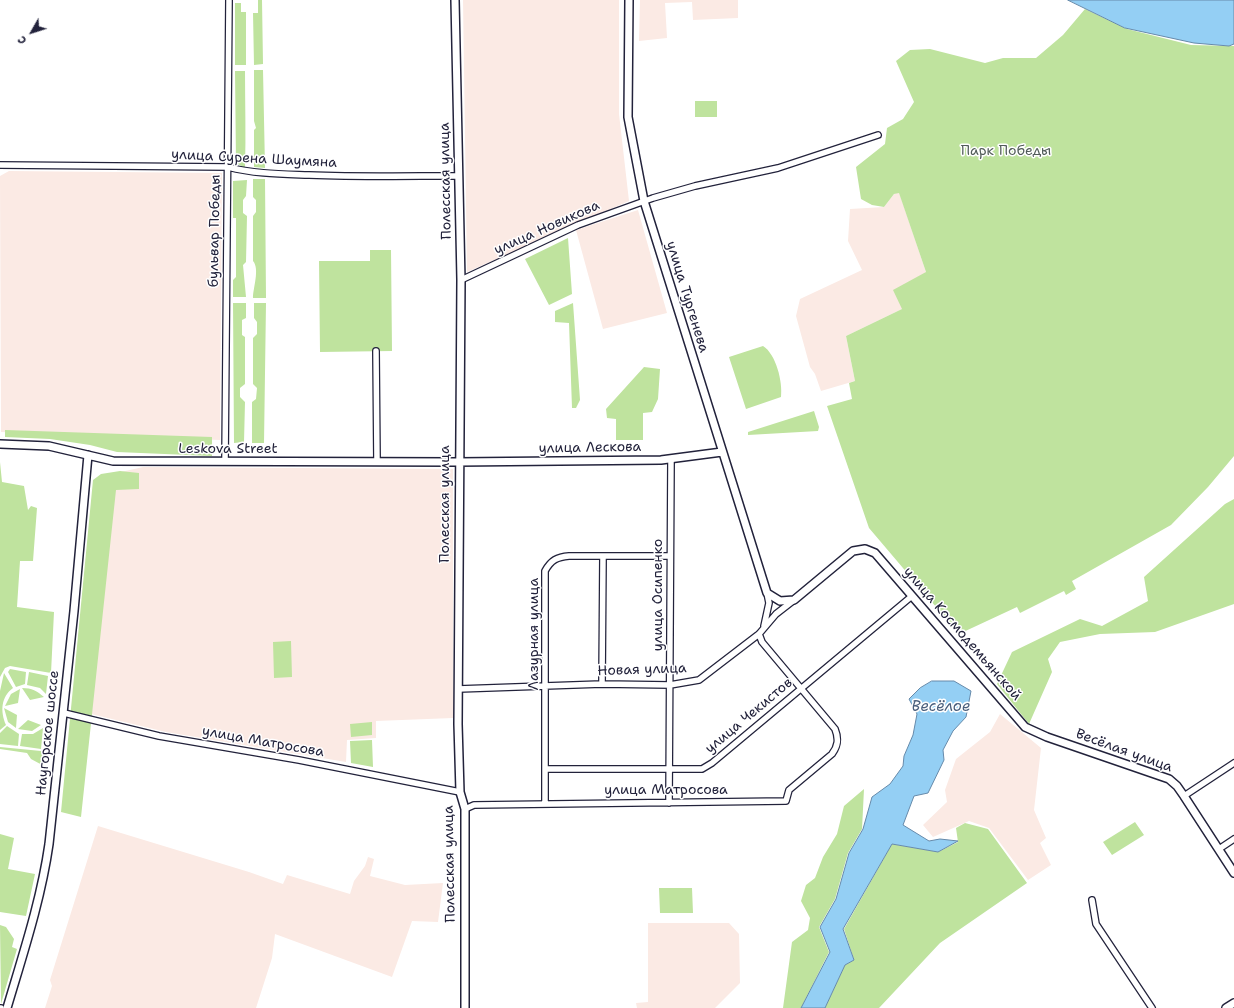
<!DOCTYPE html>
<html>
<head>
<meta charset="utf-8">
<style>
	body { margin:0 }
	#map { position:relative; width:1234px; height:1008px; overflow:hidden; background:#fff; font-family:"Shantell Sans",sans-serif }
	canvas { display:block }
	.north { position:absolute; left:12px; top:12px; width:40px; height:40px; -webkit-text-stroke:3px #fff; paint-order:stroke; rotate:231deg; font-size:11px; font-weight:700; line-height:16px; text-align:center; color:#22223b }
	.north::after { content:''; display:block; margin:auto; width:14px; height:18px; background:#22223b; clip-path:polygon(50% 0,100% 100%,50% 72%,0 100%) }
</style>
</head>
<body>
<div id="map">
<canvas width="1234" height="1008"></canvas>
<div class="north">С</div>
</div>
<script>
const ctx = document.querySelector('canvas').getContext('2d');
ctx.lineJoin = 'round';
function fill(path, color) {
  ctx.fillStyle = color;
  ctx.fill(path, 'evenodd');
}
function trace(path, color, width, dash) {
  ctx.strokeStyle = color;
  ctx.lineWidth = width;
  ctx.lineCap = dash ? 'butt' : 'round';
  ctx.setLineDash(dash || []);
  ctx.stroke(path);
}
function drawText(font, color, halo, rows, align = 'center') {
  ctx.font = font + ' "Shantell Sans",sans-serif';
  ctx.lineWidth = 3;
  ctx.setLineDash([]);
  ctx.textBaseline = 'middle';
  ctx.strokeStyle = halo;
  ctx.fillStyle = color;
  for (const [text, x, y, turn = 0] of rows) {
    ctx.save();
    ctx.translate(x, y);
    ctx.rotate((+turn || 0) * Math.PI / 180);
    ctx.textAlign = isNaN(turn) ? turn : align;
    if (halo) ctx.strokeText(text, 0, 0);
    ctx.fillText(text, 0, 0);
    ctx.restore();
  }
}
fill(new Path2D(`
	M463 0H619V114L629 201 467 272Z
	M640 0H738V18L693 20 692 2 665 3 667 38 639 41Z
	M9 171 222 173 220 440 1 432 0 176Z
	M899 192 926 272 902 309 846 336 855 381 821 391 815 374 810 367 796 316 800 299 862 270 848 241 850 209 884 207 894 194Z
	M638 210 667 313 603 329 576 230Z
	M143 467 453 469V718L376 721V738L347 740 346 762 166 732 87 713 112 474Z
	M1000 714 1041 748 1034 810 1046 838 1040 843 1051 865 1028 880 989 828 969 821 933 837 923 825 947 802 945 790 956 759 990 732Z
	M98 826 249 872 283 884 287 875 350 894 354 881 365 866 368 857 374 859 370 876 405 885 443 883 438 922 412 921 392 977 275 934 272 958 256 1008H45L52 986 50 980Z
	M648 923H729L739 934 740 983 715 1008H637L636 1003 648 1002Z`), '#fbeae4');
fill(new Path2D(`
	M258 0H262L263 64 254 65 253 13H258Z
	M235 3H241V12H246V65H235Z
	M1085 9 1127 29 1191 45 1234 46V456L1208 487 1171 525 1072 581 1076 589 1066 595 1064 591 1020 613 1017 607 959 634 869 528 827 406 852 399 849 383 855 381 846 336 902 309 893 290 926 272 899 193 894 194 884 207 872 205 861 199 856 167 885 144 887 128 903 119 914 102 896 61 910 50 930 49 985 63 1003 58H1036L1063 35Z
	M254 70H263L265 168 254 167V130L256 128 254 121Z
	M235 71H245C245 103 246 135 245 168L236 163Z
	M695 101H717V117H695Z
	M253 179H265L266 298H253C253 288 260 269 253 261V216L256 212V200L253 197Z
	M247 180 246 196 243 200V213L247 216 246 262 243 265 246 297H233V280L236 277V218H233V181Z
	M568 238 572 294 549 305 525 259Z
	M370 250H391L392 351 320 352 319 261H370Z
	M233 303H246V318L242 320V335L245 337V384L240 388V397L245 402 244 442 234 443Z
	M254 303H266L264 443H252V402L256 399 257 388 253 384V338L257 334V322L254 318Z
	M573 303 580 400 576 408H572L569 323 555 322V311Z
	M763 346C776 354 783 382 781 397L746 409 729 357Z
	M644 367 660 369 658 399 652 412 643 413V440H616V419L607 418 606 409Z
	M814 411 819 427 818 431 748 435V432Z
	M5 430 212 437V456L117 452 90 445 50 439 5 437Z
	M0 462 2 482 24 486 28 510 31 506 37 508 33 561H20L17 607 54 612 51 673 10 666 5 668 0 677Z
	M120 471 139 473V489L116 490 81 817 61 812 93 480 101 474Z
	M1234 499V604L1155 632 1100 634 1060 642 1048 659 1052 672 1029 724 997 684 1012 652 1080 619 1102 626 1148 601 1144 577 1225 504Z
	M291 641 292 677 274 678 273 642Z
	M10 669 26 672 25 684 16 687 8 672Z
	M29 672 48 676 46 694 40 688 27 685Z
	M4 673 13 688C1 697 0 711 6 725L0 730V691Z
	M22 688C32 688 37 691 44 697L30 700Z
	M20 689 18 703 5 706 11 694Z
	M4 708 17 715 16 728 8 722Z
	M28 720 41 725 32 731 18 729Z
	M372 722V735L351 737 350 724Z
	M7 726 19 734 18 746 0 744V733Z
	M43 728 41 749 20 746 22 734H33Z
	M372 740 373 767 351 763 350 741Z
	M0 747 41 751 44 758V766L31 759 27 753 0 749Z
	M864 789 862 829 848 853 835 899 819 927 829 952 801 1008H783L792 942 808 930 810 918 801 901 806 885 815 878 823 857 837 834 844 806Z
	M1135 822 1144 835 1112 855 1103 842Z
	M965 823 988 829 1027 883 940 943 879 1008H825L845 965 854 960 844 929 892 844 938 852 958 842 956 828Z
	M0 834 14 838 8 869 35 874 26 916 0 912Z
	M659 888H692L693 913H660Z
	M0 925 6 927 14 939 12 947 17 949 1 1004Z`), '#bfe39e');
const water = new Path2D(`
	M1068 0H1234V44L1229 46 1194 43 1125 28Z
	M932 681H954L971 691 966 717 953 731 943 750 944 760 928 793 914 796 903 825 929 841 940 839 958 841 938 852 892 844 843 929 854 960 845 965 825 1008H801L830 952 820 927 836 899 849 853 863 829 872 797 890 784 903 766 904 756 913 735 917 714 909 699 920 688Z`);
fill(water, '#94cff4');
trace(water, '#668aaa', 1);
const street = new Path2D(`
	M0 165 228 167C255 174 281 174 309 175 359 177 409 176 458 176
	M461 280 578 225 653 198 695 186 778 168 878 135
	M376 351 377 462
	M225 461 229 0
	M764 626 769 603 767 593
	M602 684 603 556
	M458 689 602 684 670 685 699 680 759 634 776 614 794 600
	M64 713 159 736 299 760 460 792
	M546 769H702L712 763 912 596
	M1184 796 1234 763
	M545 803V571C551 560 557 557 569 556H670
	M669 803 671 460
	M465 809 474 805 786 801 789 790 832 754C838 746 839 739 835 729L762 642 759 634
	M1219 849 1234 839
	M1092 900 1096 924 1152 1008
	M0 1008H1`);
const secondary = new Path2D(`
	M455 0 461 280 458 724 460 792 465 809V1008
	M629 0 628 117 644 201 767 593 780 601 794 600 853 551 865 549 875 553 1025 727 1047 737 1169 779 1177 786 1184 796 1234 873
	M0 444 49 446 113 461 458 462 661 460 722 452
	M7 1008C23 954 41 900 49 844L74 611 88 455
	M1226 1008 1234 1003`);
trace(street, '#22223b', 8);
trace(secondary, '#22223b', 10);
trace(street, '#fff', 5.5);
trace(secondary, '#fff', 7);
drawText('14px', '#515c59', '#fff', [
	["Парк Победы",1006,151]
]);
drawText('14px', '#22223b', '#fff', [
	["улица Сурена Шаумяна",254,159,3],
	["Полесская улица",446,181,-91],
	["улица Новикова",547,228,-24],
	["бульвар Победы",215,231,-89],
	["улица Тургенева",687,297,73],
	["улица Лескова",590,448,-1],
	["Leskova Street",228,449],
	["Полесская улица",445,504,-90],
	["улица Осипенко",658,595,-90],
	["Лазурная улица",534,634,-90],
	["улица Космодемьянской",962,634,49],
	["Новая улица",642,670,-2],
	["улица Чекистов",749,716,-40],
	["Наугорское шоссе",48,733,-84],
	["улица Матросова",263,742,10],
	["Весёлая улица",1124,751,20],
	["улица Матросова",666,790],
	["Полесская улица",450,864,-91]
]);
drawText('italic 15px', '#4a5f7c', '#fff', [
	["Весёлое",941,707]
]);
</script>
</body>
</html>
